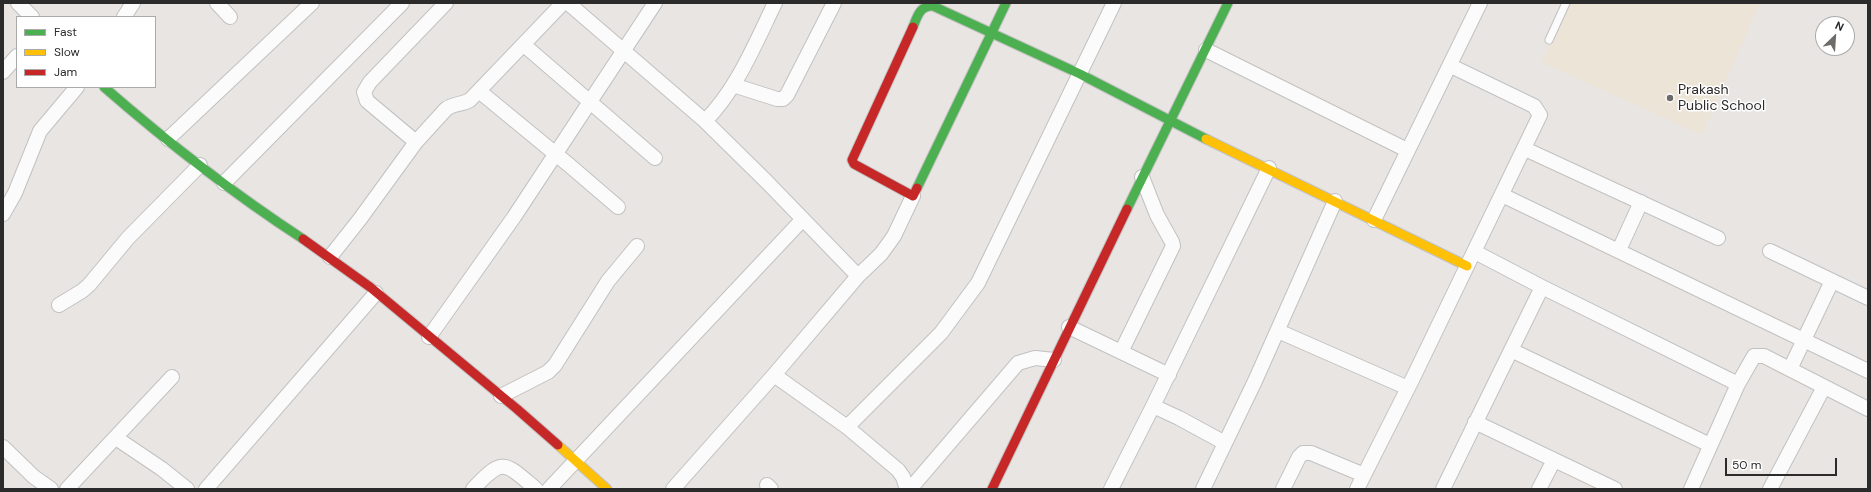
<!DOCTYPE html>
<html>
<head>
<meta charset="utf-8">
<style>
	body { margin:0 }
	#map { position:relative; width:1871px; height:492px; overflow:hidden; background:#e8e5e2; font-family:"DM Sans",sans-serif }
	canvas { display:block }
	.frame { position:absolute; inset:0; border:4px solid #2b2b2b; pointer-events:none }
	.legend { position:absolute; left:16px; top:16px; width:140px; height:72px; box-sizing:border-box; background:#fff; border:1px solid #aaa; margin:0; padding:5px 7px; list-style:none; font-size:12px; color:#2b2b2b }
	.legend li { display:flex; align-items:center; gap:8px; height:20px }
	.legend b { width:20px; border:1px solid #aaa }
	.north { position:absolute; left:1815px; top:16px; width:40px; height:40px; box-sizing:border-box; background:#fff; border:1px solid #aaa; border-radius:50%; rotate:25deg; font-size:11px; font-weight:700; line-height:16px; text-align:center; color:#2b2b2b }
	.north::after { content:''; display:block; margin:auto; width:14px; height:18px; background:#6d6c6b; clip-path:polygon(50% 0,100% 100%,50% 72%,0 100%) }
	.scale { position:absolute; left:1725px; top:458px; width:112px; height:18px; box-sizing:border-box; border:2px solid #2b2b2b; border-top:0; padding-left:5px; font-size:12px; line-height:14px; white-space:nowrap; color:#2b2b2b; -webkit-text-stroke:3px #fff; paint-order:stroke }
</style>
</head>
<body>
<div id="map">
<canvas width="1871" height="492"></canvas>
<div class="frame"></div>
<ul class="legend">
<li><b style="height:5px;background:#4caf50"></b>Fast</li>
<li><b style="height:5px;background:#ffc107"></b>Slow</li>
<li><b style="height:5px;background:#c62828"></b>Jam</li>
</ul>
<div class="north">N</div>
<div class="scale">50 m</div>
</div>
<script>
const ctx = document.querySelector('canvas').getContext('2d');
ctx.lineJoin = 'round';
function fill(path, color) {
  ctx.fillStyle = color;
  ctx.fill(path, 'evenodd');
}
function trace(path, color, width, dash) {
  ctx.strokeStyle = color;
  ctx.lineWidth = width;
  ctx.lineCap = dash ? 'butt' : 'round';
  ctx.setLineDash(dash || []);
  ctx.stroke(path);
}
function drawText(font, color, halo, rows, align = 'center') {
  ctx.font = font + ' "DM Sans",sans-serif';
  ctx.lineWidth = 3;
  ctx.setLineDash([]);
  ctx.textBaseline = 'middle';
  ctx.strokeStyle = halo;
  ctx.fillStyle = color;
  for (const [text, x, y, turn = 0] of rows) {
    ctx.save();
    ctx.translate(x, y);
    ctx.rotate((+turn || 0) * Math.PI / 180);
    ctx.textAlign = isNaN(turn) ? turn : align;
    if (halo) ctx.strokeText(text, 0, 0);
    ctx.fillText(text, 0, 0);
    ctx.restore();
  }
}
fill(new Path2D(`
	M1570 3H1760L1702 135 1541 62Z`), '#ebe4d7');
const lane = new Path2D(`
	M1549 40 1566 3`);
const street = new Path2D(`
	M18 3 32 17
	M217 3 230 17
	M568 3 705 121 767 182 858 276
	M124 17 133 3
	M524 45 655 158
	M1206 50 1407 150
	M3 72 17 56
	M733 85 777 99H783L787 95 834 3
	M479 91 569 165 618 207
	M705 121C737 89 755 44 775 3
	M168 139 312 3
	M416 142 367 101 364 92 370 82 446 3
	M1525 149 1718 238
	M224 183 402 3
	M1502 195 1868 371
	M3 214 15 193 40 131 77 87
	M1374 220 1480 3
	M1619 250 1641 202
	M1770 251 1868 298
	M1475 252 1542 287 1738 384
	M330 257 360 219 416 142 446 109C454 103 462 105 470 100L563 3
	M59 305 82 291 89 285 128 238 200 165
	M1069 327 1169 375
	M1278 331 1408 388
	M429 337 514 217 655 3
	M1511 350 1710 445
	M1121 352 1173 246 1172 242 1157 215 1142 177
	M1790 369 1832 281
	M774 375 847 427 898 470 903 477 907 489
	M501 396 548 372 555 365 608 281 637 246
	M1153 406 1179 418 1225 443
	M1475 422 1615 489
	M847 427 941 333 978 283 1114 3
	M116 438 162 469 187 489
	M3 447 34 477 51 489
	M767 485 771 489
	M67 489 172 377
	M206 489 376 293
	M473 489C503 457 504 462 536 489
	M549 489 803 219
	M673 489 774 375 858 276 881 254 894 236 913 196
	M910 489 1018 363 1035 358 1054 360
	M1111 489 1153 406 1269 168
	M1203 489 1255 381 1335 201
	M1283 489 1299 457 1303 453H1311L1364 475
	M1357 489 1412 380 1540 115 1534 106 1451 66
	M1443 489 1542 287
	M1539 489 1554 460
	M1691 489 1738 384 1754 356H1764L1868 409
	M1770 489 1824 387`);
const fast = new Path2D(`
	M913 27C917 17 920 5 933 6L1080 74 1206 139
	M104 87C167 142 234 194 303 239
	M917 188 1006 3
	M1127 209 1228 3`);
const slow = new Path2D(`
	M1206 139 1467 266
	M558 445 607 489`);
const jam = new Path2D(`
	M913 27 852 160 854 164 913 196 917 188
	M303 239 370 287 517 409 558 445
	M992 489 1127 209`);
trace(lane, '#c2c1c2', 9);
trace(street, '#c2c1c2', 16);
trace(fast, '#c2c1c2', 11);
trace(slow, '#c2c1c2', 11);
trace(jam, '#c2c1c2', 11);
trace(lane, '#fcfbfb', 7);
trace(street, '#fcfbfb', 14);
trace(fast, '#4caf50', 9);
trace(slow, '#ffc107', 9);
trace(jam, '#c62828', 9);
for (const [x, y, r, color] of [
	[1670,98,4,"#6d6c6b"]
]) {
  const dot = new Path2D();
  dot.arc(x, y, r, 0, 2 * Math.PI);
  ctx.fillStyle = color;
  ctx.fill(dot);
  trace(dot, '#fff', 1.5);
}
drawText('14px', '#2b2b2b', '#fff', [
	["Prakash",1678,90],
	["Public School",1678,106]
], 'left');
</script>
</body>
</html>
